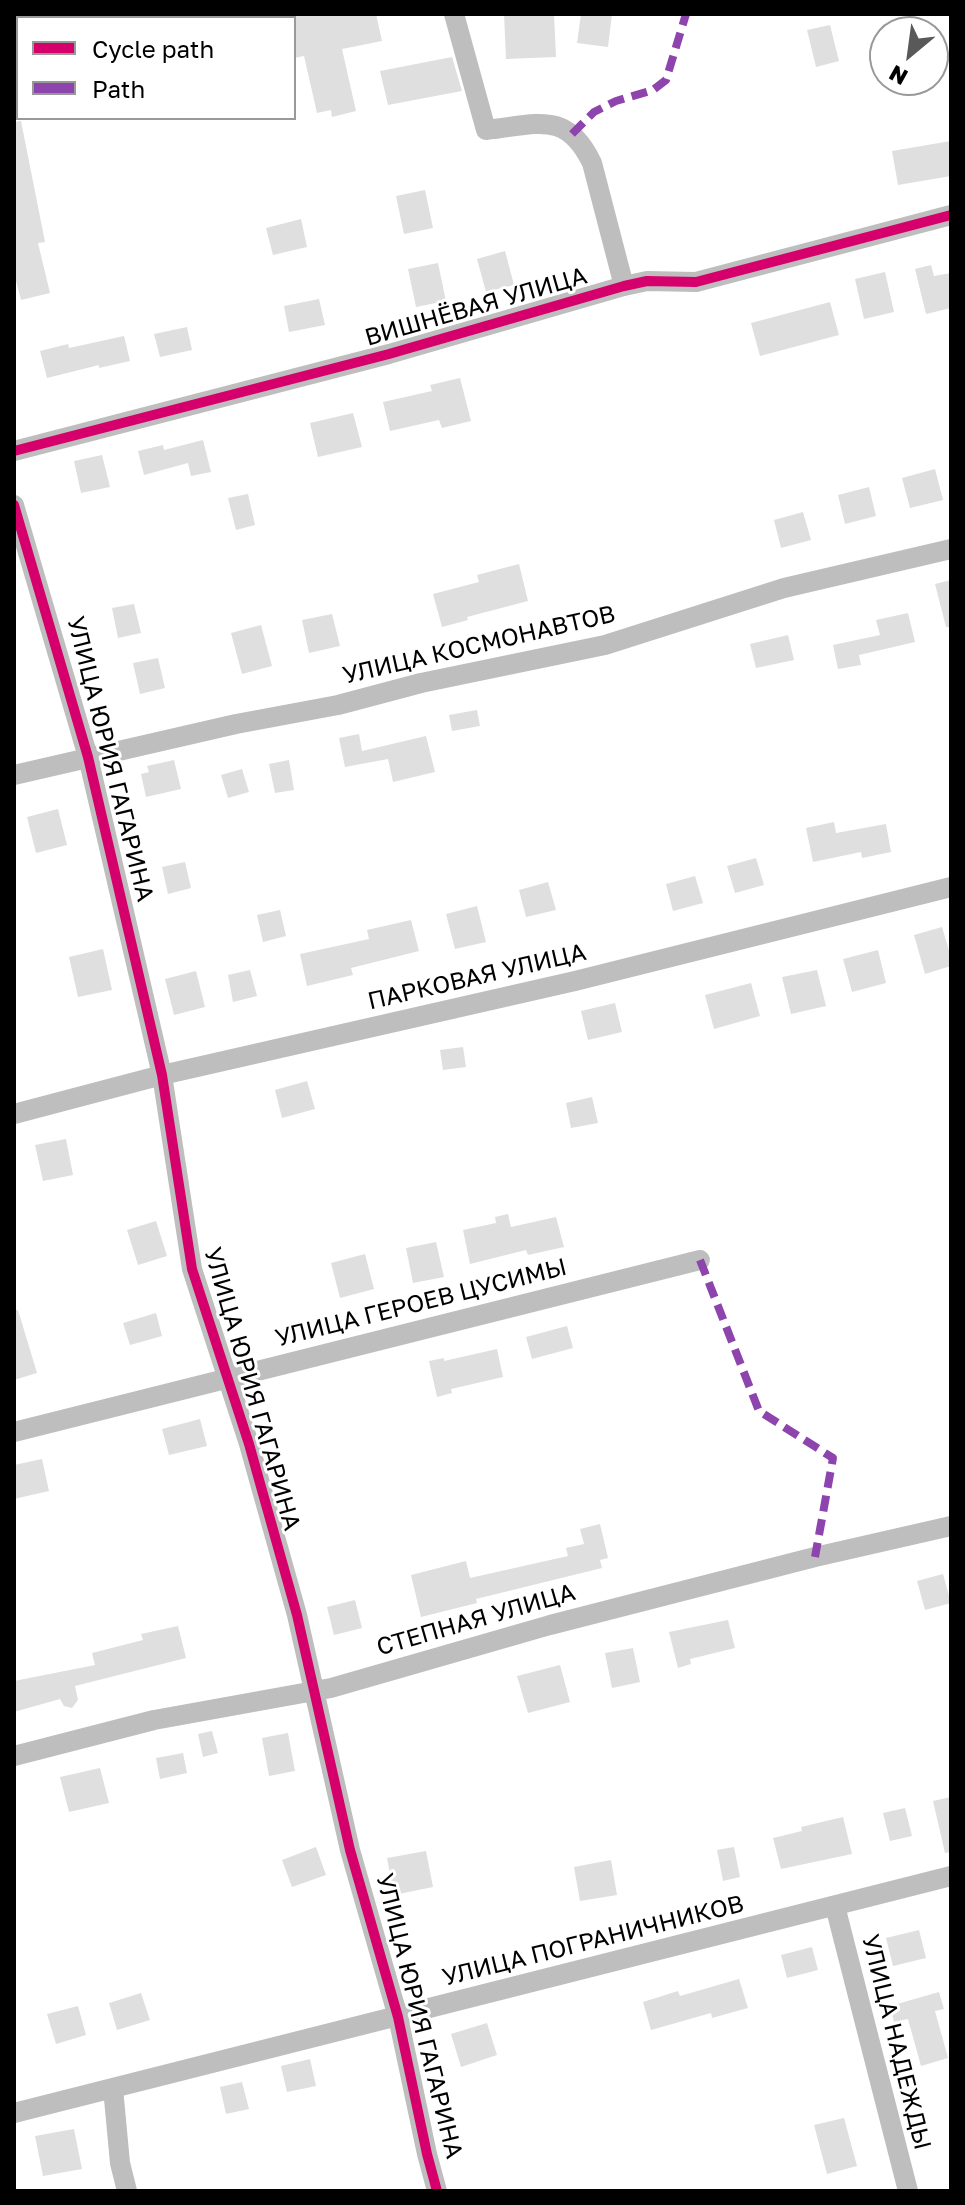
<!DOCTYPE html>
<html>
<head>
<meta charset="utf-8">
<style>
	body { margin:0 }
	#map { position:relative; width:965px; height:2205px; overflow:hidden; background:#fff; font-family:"Golos Text",sans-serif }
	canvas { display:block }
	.frame { position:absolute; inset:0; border:16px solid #000; pointer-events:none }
	.legend { position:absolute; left:16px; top:16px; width:280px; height:104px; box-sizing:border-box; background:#fff; border:2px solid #999; margin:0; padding:10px 14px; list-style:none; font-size:24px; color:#000 }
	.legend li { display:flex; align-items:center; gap:16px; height:40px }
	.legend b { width:40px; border:2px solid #999 }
	.north { position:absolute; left:869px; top:16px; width:80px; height:80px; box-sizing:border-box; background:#fff; border:2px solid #999; border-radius:50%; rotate:209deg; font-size:22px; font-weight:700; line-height:32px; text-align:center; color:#000 }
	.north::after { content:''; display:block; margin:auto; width:28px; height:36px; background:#595959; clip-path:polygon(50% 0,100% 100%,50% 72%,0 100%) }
</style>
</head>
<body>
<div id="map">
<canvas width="965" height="2205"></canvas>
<div class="frame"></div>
<ul class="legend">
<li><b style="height:10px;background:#d6006c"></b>Cycle path</li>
<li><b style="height:10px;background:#8e44ad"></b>Path</li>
</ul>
<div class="north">N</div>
</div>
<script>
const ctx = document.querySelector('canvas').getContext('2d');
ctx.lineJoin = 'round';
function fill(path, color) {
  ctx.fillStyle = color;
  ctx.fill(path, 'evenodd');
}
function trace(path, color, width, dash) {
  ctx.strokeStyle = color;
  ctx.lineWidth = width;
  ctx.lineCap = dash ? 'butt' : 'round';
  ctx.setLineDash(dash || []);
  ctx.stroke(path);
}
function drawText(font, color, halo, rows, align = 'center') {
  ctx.font = font + ' "Golos Text",sans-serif';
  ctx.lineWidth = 6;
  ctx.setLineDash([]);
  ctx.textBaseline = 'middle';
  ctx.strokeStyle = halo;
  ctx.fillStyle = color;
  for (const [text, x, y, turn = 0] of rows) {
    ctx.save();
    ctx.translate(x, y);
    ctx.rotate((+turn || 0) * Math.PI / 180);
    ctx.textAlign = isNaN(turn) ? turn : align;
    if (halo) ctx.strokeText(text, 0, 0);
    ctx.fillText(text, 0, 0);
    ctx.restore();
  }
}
fill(new Path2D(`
	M306 14H376L382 41 342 49 356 111 332 117 331 110 317 113 304 56 294 58V16Z
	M504 14H554L556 57 506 59Z
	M581 14H612L608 47 577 43Z
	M830 25 839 61 816 67 807 30Z
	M452 57 462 91 388 105 380 71Z
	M21 121 45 242 38 243 50 293 21 300 14 273V122Z
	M951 141V176L898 185 892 151Z
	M425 190 433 228 404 234 396 196Z
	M301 219 307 247 273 255 266 228Z
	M505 251 514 285 486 292 477 259Z
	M438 263 446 301 416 307 408 269Z
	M931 265 934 276 951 273V308L926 314 915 269Z
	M885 272 894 312 864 319 855 279Z
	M319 299 325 325 289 332 284 306Z
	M830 302 839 335 760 356 751 323Z
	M187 327 192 350 160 357 154 334Z
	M124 336 130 361 99 368V365L47 378 40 351 68 344 69 348Z
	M460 378 471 421 442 428 439 420 390 431 383 402 432 391 430 385Z
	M353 413 362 447 318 457 310 423Z
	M203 440 211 472 191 476 188 463 144 475 138 451 163 445 164 450Z
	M102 455 110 487 81 493 74 461Z
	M935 469 943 500 910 508 902 478Z
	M869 487 876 516 845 524 838 495Z
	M248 494 255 525 236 530 228 498Z
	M803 512 811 540 781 548 774 520Z
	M519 564 528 601 467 617 468 620 442 627 433 594 479 582 477 575Z
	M951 580V627H946L935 584Z
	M134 604 141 633 118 638 112 608Z
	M908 613 915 642 859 655 861 665 838 669 833 645 880 635 876 620Z
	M332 614 340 646 309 653 302 620Z
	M261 625 272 666 242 674 231 633Z
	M788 635 794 660 756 668 750 644Z
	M158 658 165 688 140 694 133 663Z
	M477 710 480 726 452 731 449 715Z
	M359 734 362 751 426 736 435 772 393 782 388 759 345 767 339 738Z
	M174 760 181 789 146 797 141 774 149 772 147 766Z
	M289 760 294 790 275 793 269 764Z
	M242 769 249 792 228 798 221 775Z
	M58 809 67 845 36 853 27 817Z
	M834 822 836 833 886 824 891 852 862 858 861 852 813 862 806 828Z
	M756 858 764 885 735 893 727 866Z
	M185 862 191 888 168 894 162 867Z
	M695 876 703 903 673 911 666 884Z
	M548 882 556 910 526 917 519 890Z
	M477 906 486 942 455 949 446 914Z
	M280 910 286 936 263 942 257 915Z
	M411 920 419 951 351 968 353 975 307 986 300 954 369 939 367 930Z
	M942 927 951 957V966L925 974 914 935Z
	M103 949 112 990 78 997 69 957Z
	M878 950 886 983 852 992 843 959Z
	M250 970 257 996 233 1002 228 975Z
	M817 970 826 1006 791 1014 782 977Z
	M196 971 205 1007 174 1015 165 979Z
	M751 983 760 1016 714 1029 705 995Z
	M615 1003 622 1032 588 1040 581 1011Z
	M463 1047 466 1067 443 1070 440 1050Z
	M307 1081 315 1109 282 1118 275 1090Z
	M592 1097 598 1123 571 1128 566 1103Z
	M66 1139 73 1175 43 1181 35 1145Z
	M508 1214 511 1227 556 1217 564 1247 528 1255 526 1250 470 1264 463 1230 496 1223 495 1217Z
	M156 1221 167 1256 138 1265 127 1230Z
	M436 1242 444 1277 413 1283 406 1248Z
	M365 1254 374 1289 340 1298 331 1263Z
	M14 1310H18L37 1373 14 1380Z
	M156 1313 162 1336 130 1345 123 1323Z
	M567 1326 573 1348 532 1359 526 1337Z
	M497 1349 503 1377 451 1389 452 1393 437 1397 429 1361 444 1358V1361Z
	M200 1419 207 1446 169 1455 162 1429Z
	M42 1459 49 1491 14 1499V1465Z
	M600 1524 608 1558 600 1560 602 1568 476 1599 477 1603 421 1617 411 1575 466 1561 470 1578 568 1556 566 1548 584 1544 580 1529Z
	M943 1574 951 1603 925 1610 917 1581Z
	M355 1600 362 1628 334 1635 327 1607Z
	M728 1620 735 1648 690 1659 691 1664 678 1668 669 1632Z
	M178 1626 186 1658 75 1686 78 1700 72 1708 64 1706 60 1699 14 1712V1681L95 1665 92 1653 143 1640 141 1634Z
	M633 1648 640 1682 612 1688 605 1653Z
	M560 1665 570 1702 528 1713 517 1676Z
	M212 1731 218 1753 203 1757 198 1734Z
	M288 1733 295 1771 269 1776 262 1738Z
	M183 1753 187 1773 160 1779 156 1758Z
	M100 1768 109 1803 69 1812 60 1777Z
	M951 1797V1852L945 1853 933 1801Z
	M905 1808 912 1836 890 1841 883 1813Z
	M843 1817 852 1854 781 1869 773 1838 802 1831 801 1827Z
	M316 1847 326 1875 292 1887 282 1860Z
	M734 1847 740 1877 723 1881 717 1850Z
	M426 1851 433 1887 394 1895 387 1858Z
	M611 1860 617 1895 580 1901 574 1867Z
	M919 1930 926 1958 893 1966 886 1938Z
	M812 1947 818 1970 787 1978 781 1955Z
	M739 1979 748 2008 712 2018 711 2013 651 2030 643 2002 678 1991 680 1996Z
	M939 1992 944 2009 935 2011 948 2058 921 2066 908 2019 894 2022 890 2006Z
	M141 1993 150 2020 117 2030 109 2003Z
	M78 2006 86 2035 56 2044 47 2014Z
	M487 2023 497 2055 461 2067 451 2034Z
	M310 2059 316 2086 287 2092 281 2066Z
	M242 2082 249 2109 226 2114 220 2087Z
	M844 2118 857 2166 827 2174 814 2125Z
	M74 2129 82 2169 43 2176 35 2136Z`), '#dfdfdf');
trace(new Path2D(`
	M454 14 486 130C536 125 566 109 592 163L624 286
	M61 18 81 14
	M14 28 18 27
	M14 451 389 354 624 286 647 281 696 282 951 215
	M14 505 88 757 162 1075 192 1269 249 1444 297 1615 350 1850 398 2017 427 2154 437 2191
	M14 775 236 724 338 705 421 683 605 645 784 588 951 549
	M14 1114 162 1075 575 981 951 887
	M14 1432 700 1260
	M14 1756 154 1720 331 1688 550 1625 815 1557 951 1526
	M835 1906 908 2191
	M113 2088 120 2163 127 2191
	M14 2113 951 1876`), '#bebebe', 20);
trace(new Path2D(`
	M572 134 594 112 616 101 653 90 666 80 686 14
	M700 1260 759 1411 833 1458 815 1557`), '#8e44ad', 8, [16, 8]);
trace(new Path2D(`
	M14 451 389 354 624 286 647 281 696 282 951 215
	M14 505 88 757 162 1075 192 1269 249 1444 297 1615 350 1850 398 2017 427 2154 437 2191`), '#d6006c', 10);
drawText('24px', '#000', '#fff', [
	["ВИШНЁВАЯ УЛИЦА",476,307,-16],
	["УЛИЦА КОСМОНАВТОВ",479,645,-13],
	["УЛИЦА ЮРИЯ ГАГАРИНА",110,759,76],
	["ПАРКОВАЯ УЛИЦА",477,977,-13],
	["УЛИЦА ГЕРОЕВ ЦУСИМЫ",421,1303,-14],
	["УЛИЦА ЮРИЯ ГАГАРИНА",252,1389,74],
	["СТЕПНАЯ УЛИЦА",476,1620,-16],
	["УЛИЦА ПОГРАНИЧНИКОВ",593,1941,-14],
	["УЛИЦА ЮРИЯ ГАГАРИНА",419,2016,76],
	["УЛИЦА НАДЕЖДЫ",896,2042,76]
]);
</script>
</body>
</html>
